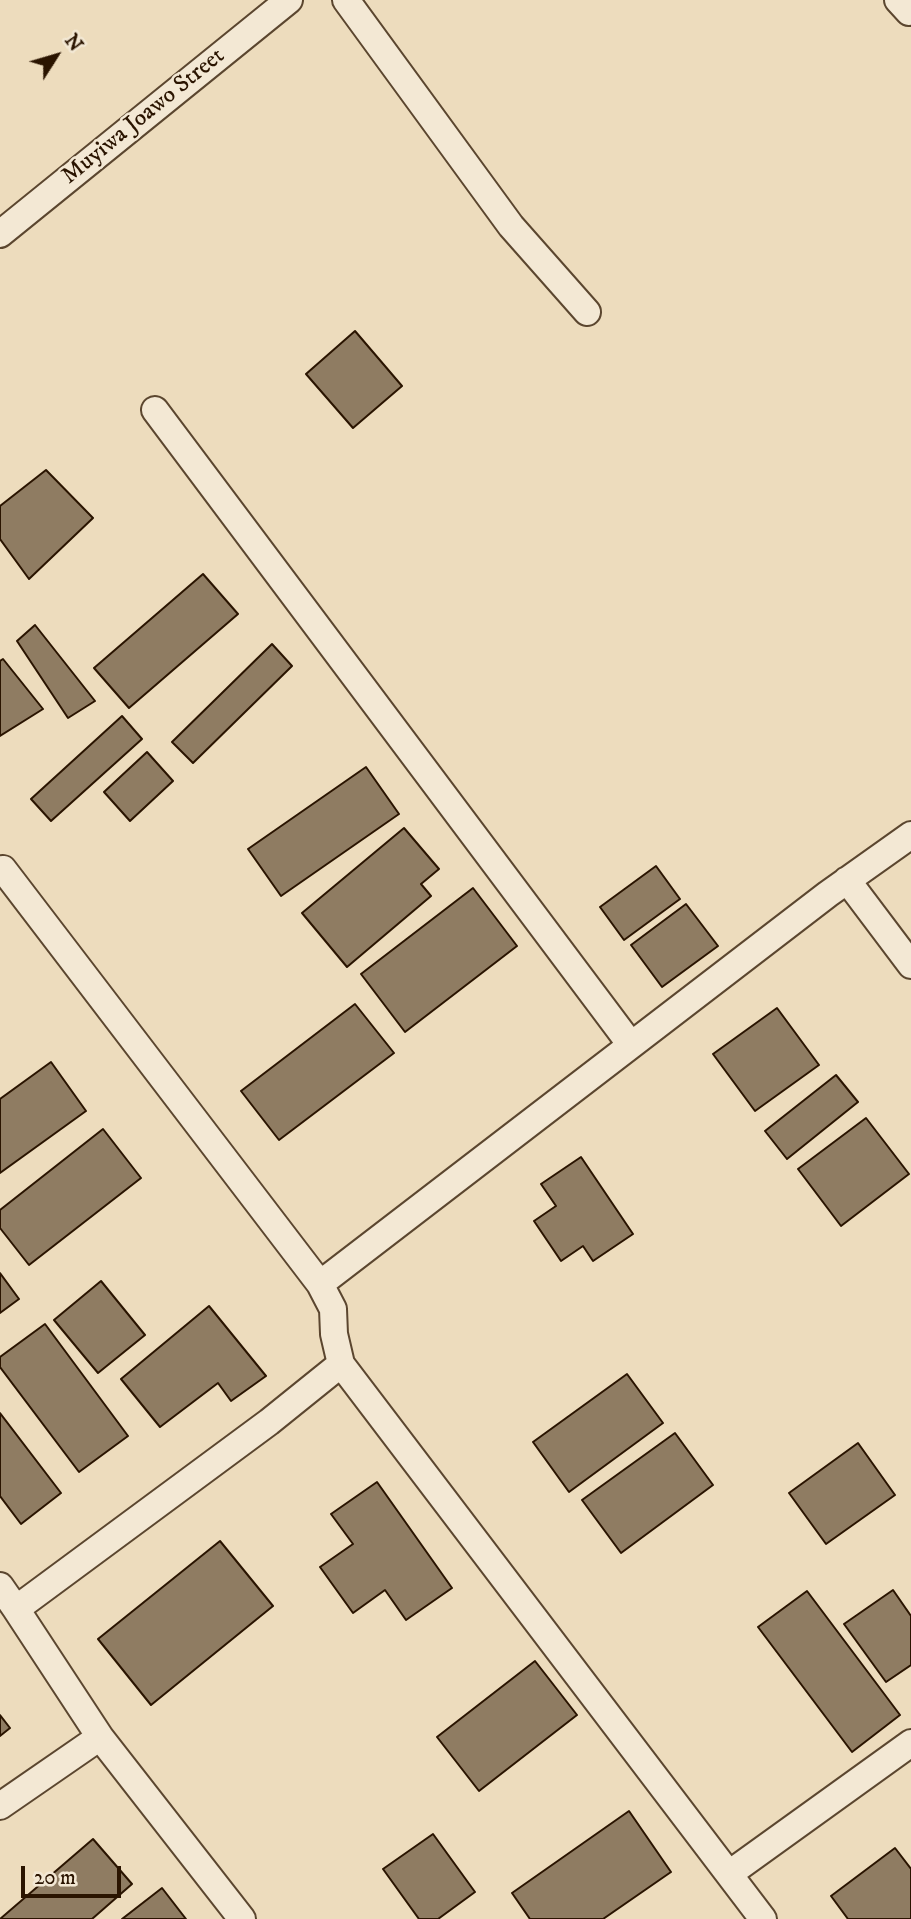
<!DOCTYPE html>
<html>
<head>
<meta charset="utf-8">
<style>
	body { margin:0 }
	#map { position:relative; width:911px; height:1919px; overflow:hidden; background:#eddcbd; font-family:"IM FELL DW Pica",serif }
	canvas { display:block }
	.north { position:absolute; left:21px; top:21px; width:70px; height:70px; -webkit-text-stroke:5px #f3e8d4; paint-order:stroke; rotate:53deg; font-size:19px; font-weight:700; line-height:28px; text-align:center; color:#2a1400 }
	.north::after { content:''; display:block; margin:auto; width:24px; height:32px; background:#2a1400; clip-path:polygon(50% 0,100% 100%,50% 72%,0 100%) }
	.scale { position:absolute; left:21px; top:1866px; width:100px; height:32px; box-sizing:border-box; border:4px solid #2a1400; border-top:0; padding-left:9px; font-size:21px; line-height:24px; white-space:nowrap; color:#2a1400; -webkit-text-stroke:5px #f3e8d4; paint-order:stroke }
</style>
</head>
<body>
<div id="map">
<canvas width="911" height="1919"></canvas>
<div class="north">N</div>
<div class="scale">20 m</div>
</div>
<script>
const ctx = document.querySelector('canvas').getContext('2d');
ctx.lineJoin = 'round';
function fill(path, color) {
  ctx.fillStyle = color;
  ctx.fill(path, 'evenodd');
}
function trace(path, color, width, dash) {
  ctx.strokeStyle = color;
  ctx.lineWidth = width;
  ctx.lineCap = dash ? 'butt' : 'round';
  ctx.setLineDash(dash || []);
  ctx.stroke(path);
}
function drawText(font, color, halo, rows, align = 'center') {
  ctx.font = font + ' "IM FELL DW Pica",serif';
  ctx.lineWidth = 5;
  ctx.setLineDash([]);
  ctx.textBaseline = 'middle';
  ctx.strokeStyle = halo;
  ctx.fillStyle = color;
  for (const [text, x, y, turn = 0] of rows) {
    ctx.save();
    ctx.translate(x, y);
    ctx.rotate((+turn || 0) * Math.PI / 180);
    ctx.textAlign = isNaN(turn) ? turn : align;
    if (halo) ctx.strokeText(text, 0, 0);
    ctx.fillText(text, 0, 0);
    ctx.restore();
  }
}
const building = new Path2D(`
	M355 331 402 386 353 428 306 374Z
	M46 470 93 518 29 579 0 539V506Z
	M203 574 238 614 129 708 94 668Z
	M35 625 95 701 68 718 17 641Z
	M272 644 292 666 193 763 172 742Z
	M3 659 43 709 0 736V661Z
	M122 716 142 739 51 821 31 799Z
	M147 752 173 781 130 821 104 792Z
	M366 767 399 814 281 896 248 849Z
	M404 828 439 869 421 884 431 896 347 967 302 913Z
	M656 866 680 899 624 940 600 907Z
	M473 888 517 946 405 1032 361 974Z
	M686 904 718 946 662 987 631 945Z
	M355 1004 394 1053 279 1140 241 1091Z
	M777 1008 819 1065 755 1111 713 1054Z
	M51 1062 86 1111 0 1173V1099Z
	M836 1075 858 1102 787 1159 765 1131Z
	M866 1118 909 1174 841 1226 798 1169Z
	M103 1129 141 1178 29 1265 0 1228V1210Z
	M581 1157 633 1234 593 1261 583 1246 561 1261 534 1221 556 1206 541 1184Z
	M0 1273 19 1299 0 1313Z
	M101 1281 145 1335 98 1373 54 1320Z
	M209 1306 266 1376 231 1401 218 1383 160 1427 121 1379Z
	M45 1324 128 1436 79 1472 0 1367V1357Z
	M627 1374 663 1423 569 1492 533 1442Z
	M0 1413 61 1493 21 1524 0 1496Z
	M675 1433 713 1485 621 1553 582 1500Z
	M858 1443 895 1495 826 1544 789 1493Z
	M377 1482 452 1588 406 1620 385 1590 353 1613 320 1567 353 1544 331 1514Z
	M220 1541 273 1606 151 1705 98 1639Z
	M893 1590 911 1616V1665L886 1682 844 1624Z
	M807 1591 900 1715 852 1752 758 1627Z
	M535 1661 577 1715 479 1791 437 1737Z
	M0 1715 10 1728 0 1736Z
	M629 1811 671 1872 603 1919H530L512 1893Z
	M433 1834 475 1892 438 1919H419L383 1869Z
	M93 1839 132 1884 92 1919H0Z
	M895 1848 911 1869V1919H848L831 1896Z
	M162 1888 186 1919H122Z`);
fill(building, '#8f7c62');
trace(building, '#2a1400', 2);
const street = new Path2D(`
	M346 0 511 226 587 312
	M898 0 909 12
	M0 234 289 0
	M155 410 631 1045
	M3 869 320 1284
	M847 880 911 965
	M341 1364 763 1919
	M0 1586 16 1609
	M100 1737 242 1919
	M0 1806 100 1737 16 1609 269 1422 341 1364 334 1334 333 1309 320 1284 828 894 911 835
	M729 1874 911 1743`);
trace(street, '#5b462f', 30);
trace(street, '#f3e8d4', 26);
drawText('24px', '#2a1400', '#f3e8d4', [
	["Muyiwa Joawo Street",144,117,-39]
]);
</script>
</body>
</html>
